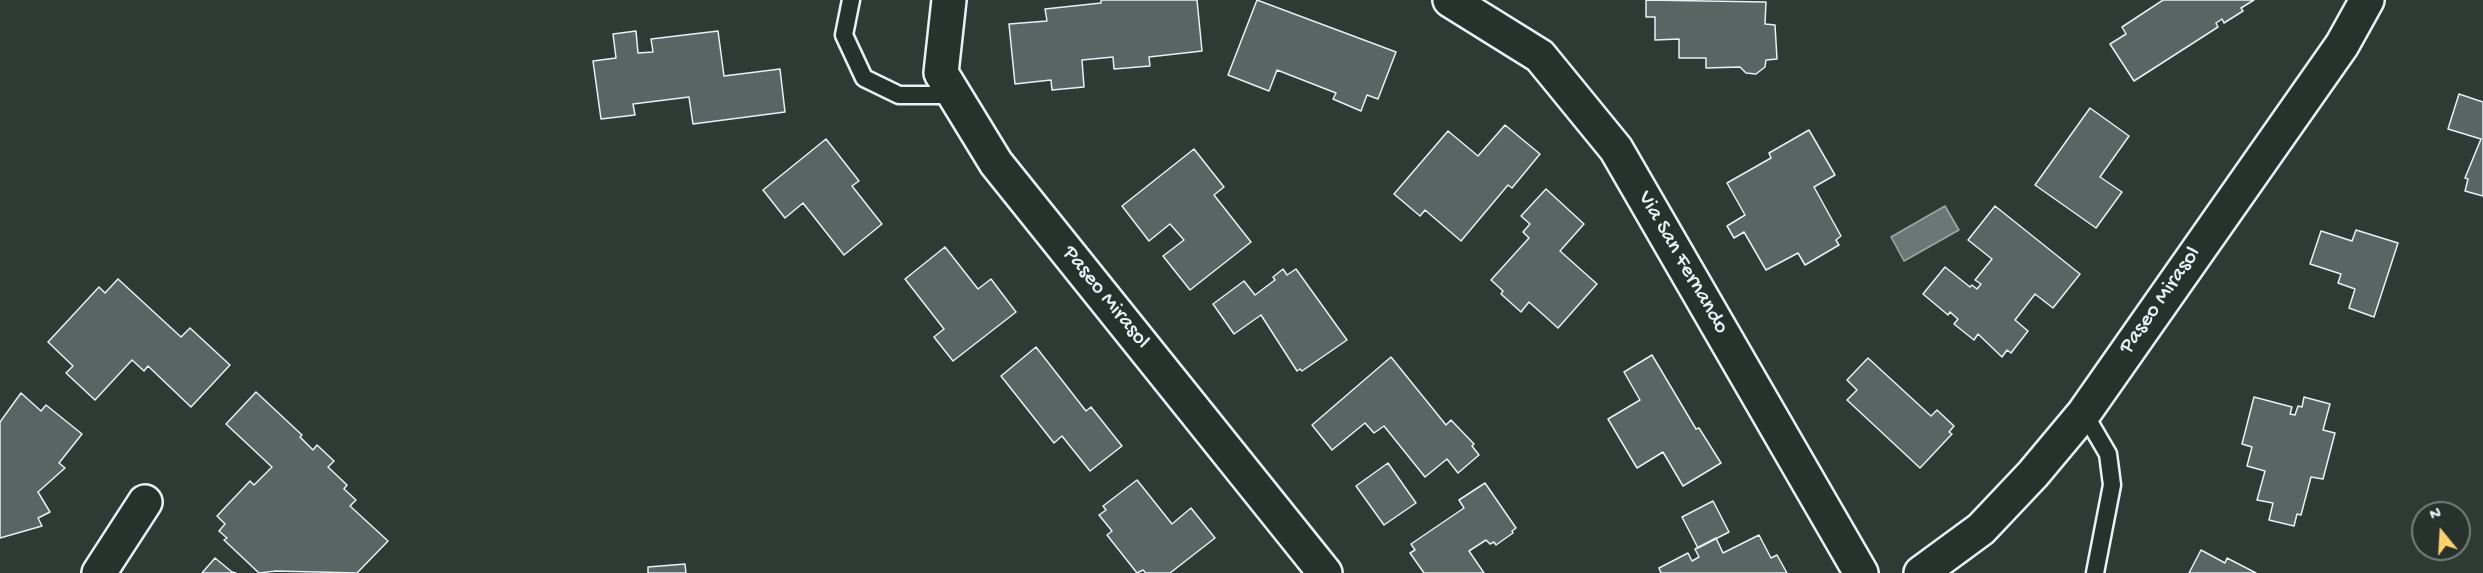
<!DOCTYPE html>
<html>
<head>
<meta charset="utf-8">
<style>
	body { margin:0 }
	#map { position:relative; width:2483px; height:573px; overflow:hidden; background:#2e3b35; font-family:"Gochi Hand",sans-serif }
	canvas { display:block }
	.north { position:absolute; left:2411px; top:501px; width:60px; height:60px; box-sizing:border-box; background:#26332d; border:2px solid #747f7e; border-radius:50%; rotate:342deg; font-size:16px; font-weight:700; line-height:24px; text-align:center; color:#e8f1f8 }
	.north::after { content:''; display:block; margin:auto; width:21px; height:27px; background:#ffd166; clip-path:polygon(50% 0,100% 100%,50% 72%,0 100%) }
</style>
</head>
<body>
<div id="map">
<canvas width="2483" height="573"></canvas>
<div class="north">N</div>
</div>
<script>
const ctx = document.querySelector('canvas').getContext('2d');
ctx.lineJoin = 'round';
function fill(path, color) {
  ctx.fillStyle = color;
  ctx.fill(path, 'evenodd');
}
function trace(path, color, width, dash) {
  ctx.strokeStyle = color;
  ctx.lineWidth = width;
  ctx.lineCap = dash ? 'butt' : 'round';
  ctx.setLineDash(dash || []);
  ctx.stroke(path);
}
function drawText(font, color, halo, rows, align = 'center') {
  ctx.font = font + ' "Gochi Hand",sans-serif';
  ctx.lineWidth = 4.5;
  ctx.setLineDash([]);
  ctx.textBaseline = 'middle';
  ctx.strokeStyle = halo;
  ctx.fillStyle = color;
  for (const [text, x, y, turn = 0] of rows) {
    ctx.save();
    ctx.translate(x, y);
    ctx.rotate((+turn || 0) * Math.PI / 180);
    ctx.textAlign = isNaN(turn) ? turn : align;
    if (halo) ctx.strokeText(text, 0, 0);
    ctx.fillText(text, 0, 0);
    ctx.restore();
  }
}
const water = new Path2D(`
	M1945 206 1959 230 1904 261 1891 237Z`);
fill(water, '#6b7775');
trace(water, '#9da8a9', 1.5);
const building = new Path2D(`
	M1101 0H1197L1202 51 1149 57 1150 66 1114 69 1113 57 1082 60 1084 87 1052 90 1051 80 1015 84 1009 24 1047 21 1045 9 1101 3Z
	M1257 0 1396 52 1378 99 1367 95 1361 111 1333 99 1336 93 1277 70 1269 91 1228 75Z
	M1646 0 1766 2 1765 24 1775 25 1777 59 1766 60 1765 67 1756 74 1746 73 1740 67 1706 68V58H1679V39L1655 40V17H1646Z
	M2163 0H2254L2241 8 2243 11 2224 23 2222 19 2216 23 2218 27 2134 81 2110 44 2126 34 2122 27Z
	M636 31 638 53 653 52 651 39 718 31 724 76 780 69 785 112 693 124 689 97 633 104 635 115 601 119 593 61 616 58 613 34Z
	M2459 94 2483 102V196L2465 191 2468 179 2465 178 2481 139 2448 129Z
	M2090 108 2129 136 2100 177 2122 192 2096 228 2035 185Z
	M1505 125 1540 154 1512 188 1508 185 1461 241 1425 210 1420 216 1394 194 1448 131 1478 156Z
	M1809 130 1835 175 1814 187 1841 236 1836 240 1839 245 1805 265 1798 253 1766 270 1744 232 1734 238 1727 226 1745 215 1727 183 1771 158 1769 153Z
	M826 139 859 181 852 186 882 224 844 255 803 203 785 218 763 190Z
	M1194 149 1224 187 1214 195 1251 242 1190 290 1163 256 1184 240 1170 224 1149 241 1122 206Z
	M1546 189 1584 224 1560 251 1597 284 1558 328 1529 302 1521 312 1501 294 1503 291 1491 280 1529 238 1523 232 1530 224 1521 216Z
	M1995 206 2080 274 2053 308 2035 294 2015 320 2028 331 2011 353 2007 350 2002 357 1978 334 1974 340 1954 324 1958 319 1950 312 1948 315 1923 294 1945 267 1970 287 1972 285 1977 289 1981 284 1975 280 1992 259 1968 240Z
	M2356 230 2398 243 2374 317 2349 308 2355 289 2338 283 2341 274 2310 264 2321 231 2352 241Z
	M945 247 978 289 991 279 1016 312 953 361 934 337 944 329 905 279Z
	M1283 269 1287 275 1296 269 1347 340 1302 371 1300 369 1297 371 1261 315 1234 334 1213 304 1244 281 1255 295 1275 280 1273 277Z
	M118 279 181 337 190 328 230 365 191 407 148 366 144 371 132 360 95 400 66 373 73 366 48 342 99 287 105 293Z
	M1036 347 1086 411 1091 407 1122 446 1090 471 1062 436 1054 443 1001 376Z
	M1652 355 1696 429 1699 428 1721 463 1683 486 1663 452 1637 468 1608 419 1640 400 1624 372Z
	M1391 357 1446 425 1451 420 1474 444 1472 446 1479 455 1458 473 1447 459 1425 477 1384 426 1374 433 1365 423 1332 450 1312 425Z
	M1868 358 1931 416 1937 410 1954 426 1949 432 1952 434 1920 468 1847 400 1857 390 1847 380Z
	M256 392 302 435 300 437 313 450 317 445 334 461 328 467 347 485 344 489 356 500 350 506 388 541 357 573 276 571 259 573 224 540 227 538 219 531 225 524 217 516 250 481 254 485 272 467 226 424Z
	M21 393 41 411 46 405 82 434 59 463 65 468 38 492 50 512 38 518 42 526 0 538V422Z
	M2254 397 2292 407 2290 414 2295 415 2298 406 2302 407 2304 397 2330 404 2323 430 2335 433 2323 479 2311 477 2301 515 2297 514 2294 526 2269 520 2273 503 2257 500 2265 471 2247 466 2252 447 2242 444Z
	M1388 463 1416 503 1384 525 1356 486Z
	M1137 480 1172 524 1191 508 1215 538 1170 573H1146L1143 570 1137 573 1107 535 1112 531 1099 515 1106 510 1103 506Z
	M1485 483 1516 528 1512 531 1513 533 1496 545 1494 542 1490 544 1486 540 1469 551 1484 573H1424L1410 553 1415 550 1411 544 1464 508 1459 500Z
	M1713 501 1729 532 1698 548 1682 517Z
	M1759 535 1771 558 1777 555 1787 573H1661L1659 568 1688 553 1692 561 1699 557 1695 549 1716 538 1723 553Z
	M2201 550 2225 563 2227 558 2256 573H2189Z
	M215 558 232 572 236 573H202Z
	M685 564 686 573H648V567Z`);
fill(building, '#596563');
trace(building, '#e8f1f8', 1.5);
const service = new Path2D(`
	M851 0 844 35 864 78 899 95H955
	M2084 413 2108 454 2112 485 2095 573`);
const minor = new Path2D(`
	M949 0 941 73 996 163 1325 573
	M1450 0 1540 56 1616 149 1861 573
	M99 573 145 502
	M1921 573 1981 529 2033 474 2084 413 2342 45 2367 0`);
trace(service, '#e8f1f8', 21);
trace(minor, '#e8f1f8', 38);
trace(service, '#26332d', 16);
trace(minor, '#26332d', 33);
drawText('22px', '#e8f1f8', '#26332d', [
	["Via San Fernando",1682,263,60],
	["Paseo Mirasol",1105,298,51],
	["Paseo Mirasol",2161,301,-55]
]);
</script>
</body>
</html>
